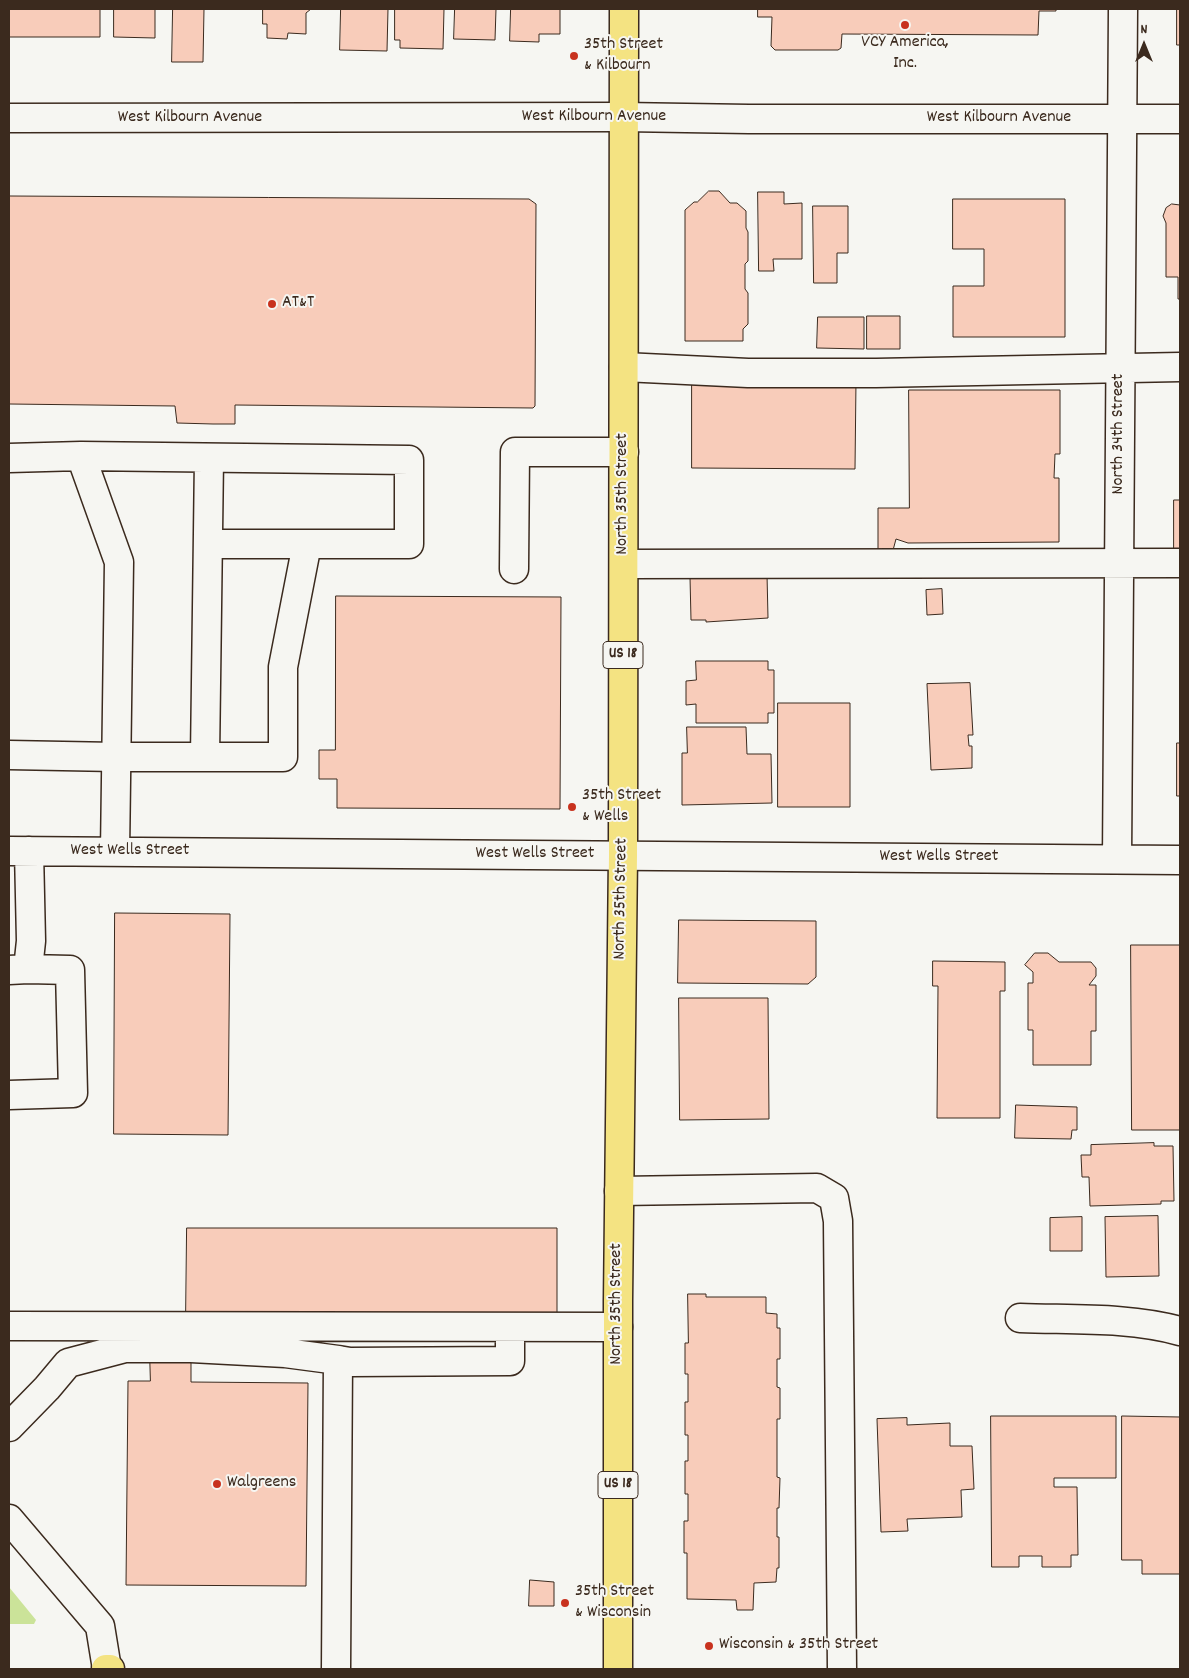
<!DOCTYPE html>
<html>
<head>
<meta charset="utf-8">
<style>
	body { margin:0 }
	#map { position:relative; width:1189px; height:1678px; overflow:hidden; background:#f6f6f2; font-family:Dekko,sans-serif }
	canvas { display:block }
	.frame { position:absolute; inset:0; border:10px solid #3b2a1e; pointer-events:none }
	.north { position:absolute; left:1119px; top:20px; width:50px; height:50px; -webkit-text-stroke:4px #f6f6f2; paint-order:stroke; rotate:0deg; font-size:14px; font-weight:700; line-height:20px; text-align:center; color:#3b2a1e }
	.north::after { content:''; display:block; margin:auto; width:18px; height:22px; background:#3b2a1e; clip-path:polygon(50% 0,100% 100%,50% 72%,0 100%) }
</style>
</head>
<body>
<div id="map">
<canvas width="1189" height="1678"></canvas>
<div class="frame"></div>
<div class="north">N</div>
</div>
<script>
const ctx = document.querySelector('canvas').getContext('2d');
ctx.lineJoin = 'round';
function fill(path, color) {
  ctx.fillStyle = color;
  ctx.fill(path, 'evenodd');
}
function trace(path, color, width, dash) {
  ctx.strokeStyle = color;
  ctx.lineWidth = width;
  ctx.lineCap = dash ? 'butt' : 'round';
  ctx.setLineDash(dash || []);
  ctx.stroke(path);
}
function drawText(font, color, halo, rows, align = 'center') {
  ctx.font = font + ' Dekko,sans-serif';
  ctx.lineWidth = 4;
  ctx.setLineDash([]);
  ctx.textBaseline = 'middle';
  ctx.strokeStyle = halo;
  ctx.fillStyle = color;
  for (const [text, x, y, turn = 0] of rows) {
    ctx.save();
    ctx.translate(x, y);
    ctx.rotate((+turn || 0) * Math.PI / 180);
    ctx.textAlign = isNaN(turn) ? turn : align;
    if (halo) ctx.strokeText(text, 0, 0);
    ctx.fillText(text, 0, 0);
    ctx.restore();
  }
}
fill(new Path2D(`
	M9 1587 36 1620 34 1624H9Z`), '#cbe399');
const building = new Path2D(`
	M9 9H100V37H9Z
	M114 9H155V38L114 37Z
	M173 9H204L203 62H172Z
	M263 9H311L306 13V34L288 33 287 39 267 38V24H263Z
	M341 9H388L387 51 340 50Z
	M395 9H444L443 49 400 48V40H395Z
	M455 9H496L495 40 454 39Z
	M511 9H560V34H539V42L510 41Z
	M758 9H1056V11H1039L1038 35 842 34 841 48 838 50H775L771 46 772 17H758Z
	M1177 9H1180V45H1177Z
	M709 191H719L730 203H737L746 211V228L748 232V261L745 264V289L748 293V324L743 329V341H685V210L694 202H697Z
	M758 192H784V204L802 203V259H773L774 271H759Z
	M9 196 529 199 536 204 535 406 533 408 235 405V424H213L177 423 175 406 9 404Z
	M953 199H1065V337H953V286H984V249H953Z
	M1172 204 1180 205V299H1178V277H1166V223L1163 216 1166 208Z
	M813 206H848V253H837V283H814Z
	M867 316H900V349H867Z
	M818 317H864V349L817 348Z
	M692 380 856 381 855 469 692 468Z
	M909 390H1060V454H1055L1054 478H1059V542L908 543 896 539 892 554 878 550V508H909Z
	M1174 500H1180V550H1174Z
	M767 574 768 618 706 622V620H691L690 577Z
	M942 589 943 614 927 615 926 590Z
	M336 596 561 597 560 809 337 808V779H319V750H335Z
	M696 661H768V670H774V713H768V723H696V704L686 705V681L696 680Z
	M970 683 973 735H968L969 746H972V768L931 770 927 684Z
	M778 703H850V807H778Z
	M687 727H746L747 754H771L772 803 682 805V753H687Z
	M1177 743H1180V796H1177Z
	M115 913 230 914 228 1135 114 1134Z
	M679 920 816 921V977L808 984 678 983Z
	M1131 945H1180V1130H1132Z
	M1035 953H1048L1059 962H1091L1096 968V976L1089 985H1096V1031H1091V1065H1033V1030H1028V983H1033V972L1025 965Z
	M933 961 1005 962V991H1000V1118H937L938 986H933Z
	M679 998H768L769 1119 680 1120Z
	M1016 1105 1077 1107V1130H1072L1071 1139 1015 1138Z
	M1154 1143V1146H1173L1174 1201H1161V1204L1090 1206 1089 1177H1082L1081 1155H1091V1145Z
	M1158 1216 1159 1276 1106 1277 1105 1217Z
	M1082 1217V1251H1050V1218Z
	M187 1228H557V1317L186 1316Z
	M688 1294H706V1297H766V1313L777 1314V1328H780V1359H777V1387L780 1388V1419H777V1477L780 1478 779 1508H777V1537H779V1568H777L776 1582 754 1583 753 1610H737L736 1600 687 1599V1553H684V1521H688V1494H685V1461H688V1435H685V1402H688V1374H685V1343H688Z
	M150 1354 191 1355V1382L308 1383 306 1586 126 1585 128 1381H150Z
	M991 1416H1116V1478H1054V1487H1077L1078 1555H1071V1567H1042V1556H1019V1567H992Z
	M1122 1416 1180 1417V1574H1142V1560H1122Z
	M907 1418V1425L950 1423V1446H972L974 1489 961 1490 962 1517 907 1519 908 1531 881 1532 877 1419Z
	M530 1580 554 1582V1606H529Z`);
fill(building, '#f8ccba');
trace(building, '#3b2a1e', 1);
const minor = new Path2D(`
	M9 118 623 117 749 119H1180
	M624 367 748 373H876L1180 367
	M81 456 119 562 115 852
	M9 458 81 456 409 460V544H208
	M624 564 1180 563
	M514 569 515 452H624
	M9 755 116 757H283V667L307 544
	M205 757 209 458
	M9 851 1180 860
	M1117 859 1123 9
	M28 969 31 941 29 851
	M9 970 28 969 70 970 73 1093 9 1095
	M619 1191 817 1188 834 1198 838 1221 842 1669
	M1020 1318C1073 1320 1129 1317 1180 1331
	M9 1326 618 1327
	M9 1427 47 1388 68 1363 125 1348H191L285 1353 338 1360
	M9 1519 100 1626 107 1669
	M336 1669 338 1360 350 1362 510 1361V1327`);
const major = new Path2D(`
	M106 1669H110
	M618 1669V1301L623 855 624 9`);
trace(minor, '#3b2a1e', 31);
trace(major, '#3b2a1e', 31);
trace(minor, '#f6f6f2', 28);
trace(major, '#f4e382', 28);
for (const [x, y, r, color] of [
	[905,25,5,"#c8321e"],
	[574,56,5,"#c8321e"],
	[272,304,5,"#c8321e"],
	[572,807,5,"#c8321e"],
	[217,1484,5,"#c8321e"],
	[565,1603,5,"#c8321e"],
	[709,1646,5,"#c8321e"]
]) {
  const dot = new Path2D();
  dot.arc(x, y, r, 0, 2 * Math.PI);
  ctx.fillStyle = color;
  ctx.fill(dot);
  trace(dot, '#f6f6f2', 2);
}
for (const [x, y, w] of [
	[623,655,40],
	[618,1485,40]
]) {
  const box = new Path2D();
  box.roundRect(x - w / 2, y - 13.5, w, 27, 4);
  ctx.fillStyle = '#f6f6f2';
  ctx.fill(box);
  trace(box, '#3b2a1e', 1);
}
drawText('bold 16px', '#3b2a1e', null, [
	["US 18",623,655],
	["US 18",618,1485]
]);
drawText('18px', '#3b2a1e', '#f6f6f2', [
	["VCY America,",905,44,"center"],
	["Inc.",905,65,"center"],
	["35th Street",584,46],
	["& Kilbourn",584,67],
	["AT&T",282,304],
	["35th Street",582,797],
	["& Wells",582,818],
	["Walgreens",227,1484],
	["35th Street",575,1593],
	["& Wisconsin",575,1614],
	["Wisconsin & 35th Street",719,1646]
], 'left');
drawText('18px', '#3b2a1e', '#f6f6f2', [
	["West Kilbourn Avenue",594,118],
	["West Kilbourn Avenue",190,119],
	["West Kilbourn Avenue",999,119],
	["North 34th Street",1120,434,-90],
	["North 35th Street",624,494,-90],
	["West Wells Street",130,852],
	["West Wells Street",535,855],
	["West Wells Street",939,858],
	["North 35th Street",622,899,-89],
	["North 35th Street",618,1304,-90]
]);
</script>
</body>
</html>
